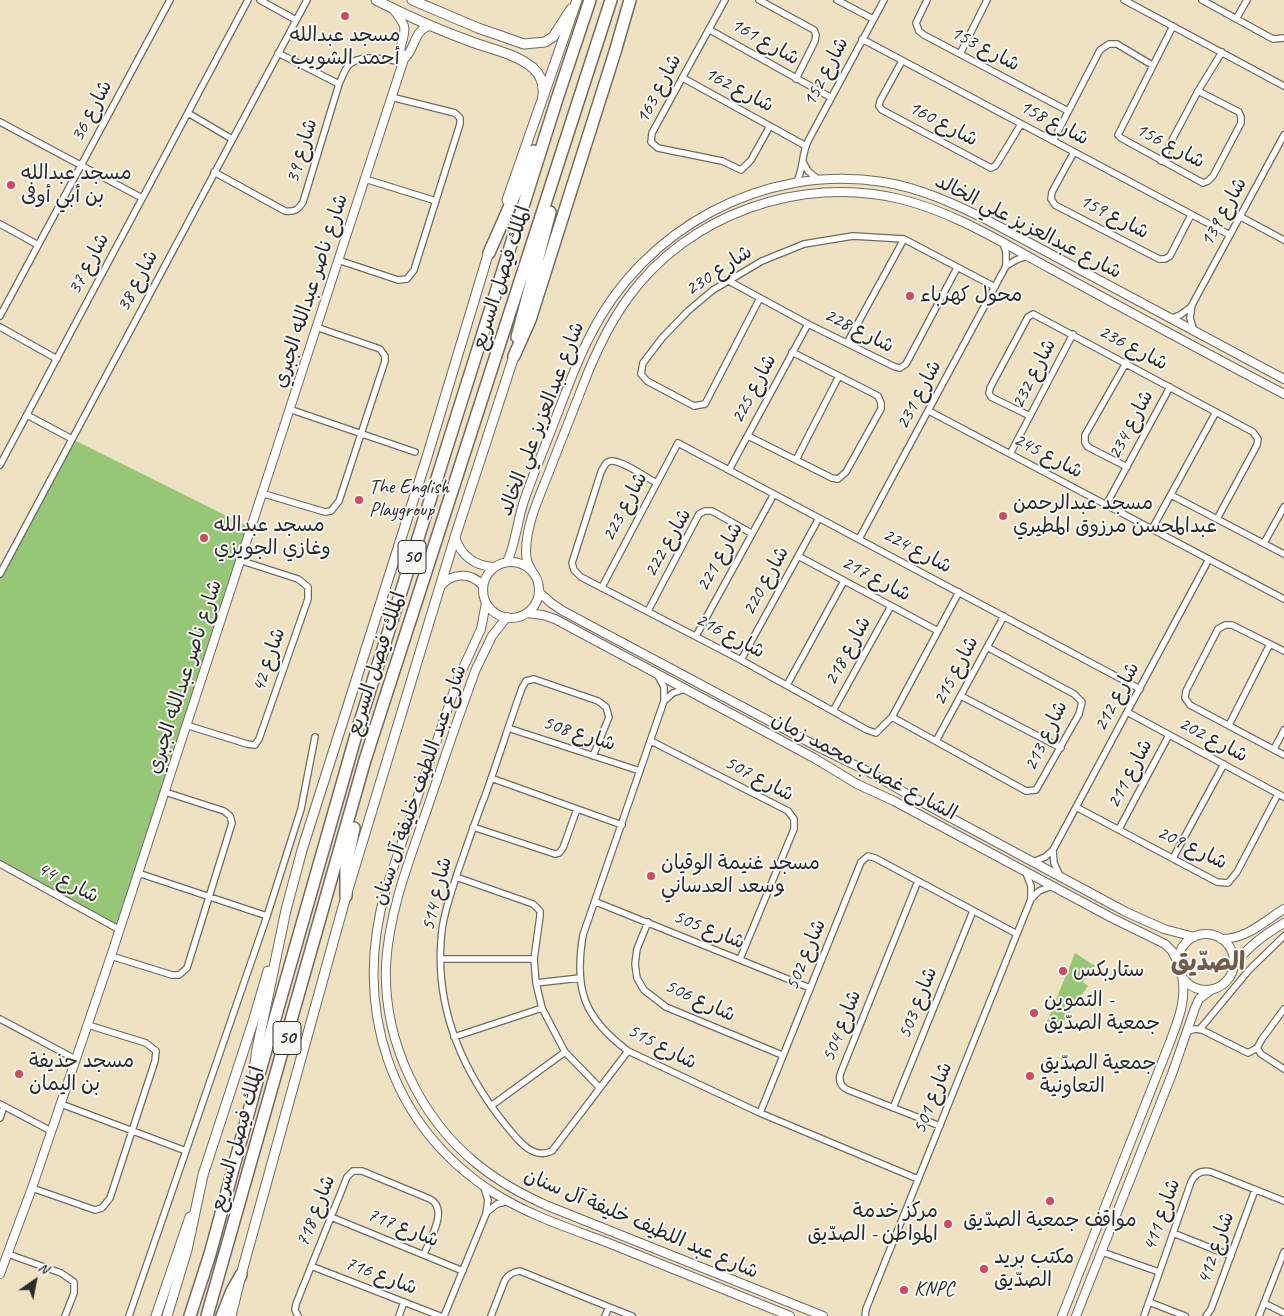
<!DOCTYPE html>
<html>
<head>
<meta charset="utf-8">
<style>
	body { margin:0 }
	#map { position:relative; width:1284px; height:1316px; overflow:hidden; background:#eee2c3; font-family:Caveat,sans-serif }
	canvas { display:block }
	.north { position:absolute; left:10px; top:1256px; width:50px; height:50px; -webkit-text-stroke:4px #f6f6f2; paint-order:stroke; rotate:33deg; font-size:14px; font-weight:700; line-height:20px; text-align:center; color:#2b2b2b }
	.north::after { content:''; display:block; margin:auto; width:18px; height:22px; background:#2b2b2b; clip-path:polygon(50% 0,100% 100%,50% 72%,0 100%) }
</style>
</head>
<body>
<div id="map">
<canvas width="1284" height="1316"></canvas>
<div class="north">N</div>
</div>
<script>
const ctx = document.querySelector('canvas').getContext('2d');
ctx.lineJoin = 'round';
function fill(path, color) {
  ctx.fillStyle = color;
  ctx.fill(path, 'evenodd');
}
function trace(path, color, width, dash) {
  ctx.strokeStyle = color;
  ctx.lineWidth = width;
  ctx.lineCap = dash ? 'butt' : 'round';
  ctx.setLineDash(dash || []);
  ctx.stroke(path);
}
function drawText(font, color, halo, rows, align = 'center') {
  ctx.font = font + ' Caveat,"Playpen Sans Arabic",sans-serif';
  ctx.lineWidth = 4;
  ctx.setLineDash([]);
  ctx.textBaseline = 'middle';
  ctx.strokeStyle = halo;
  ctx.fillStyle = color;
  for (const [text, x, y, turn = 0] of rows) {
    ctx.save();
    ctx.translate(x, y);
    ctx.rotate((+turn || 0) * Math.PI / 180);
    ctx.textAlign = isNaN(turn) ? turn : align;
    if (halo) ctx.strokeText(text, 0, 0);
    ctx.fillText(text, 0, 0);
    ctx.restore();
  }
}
fill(new Path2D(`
	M72 439 247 526 239 560 120 930 0 864V574Z
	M1075 953 1095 966 1083 982 1088 986 1058 1029 1047 1022Z`), '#95c777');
const minor = new Path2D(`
	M260 0 296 20
	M725 0 652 133 651 142 658 148 722 161 741 170 751 160 770 126
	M759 0 814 30 816 35 815 41 796 79
	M837 0 873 19
	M927 0 916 23 919 31 924 35 1068 111
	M1124 0 1284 86
	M1202 0 1273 39 1284 38
	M1236 19 1247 0
	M1173 26 1118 135 1121 138 1203 183 1208 181 1213 176 1241 123V117L1239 112 1198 91
	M710 30 830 97
	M862 39 1230 235
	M278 53 339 84
	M960 54 987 0
	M902 61 880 101 879 106 882 110 991 168 995 166 998 162 1021 124
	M683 78 806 146
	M188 113 232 139
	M0 122 142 198
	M1053 141 1100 50 1109 44H1117L1152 65
	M1074 152 1052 192 1051 199 1055 205 1159 259H1165L1170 256 1191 215
	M1161 161 1198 91 1222 52
	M803 162 808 171 819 180
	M214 172 285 211C295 212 298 210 303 202L339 84C342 78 344 71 348 66 360 52 387 60 403 62
	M365 179 436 201
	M796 183C804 170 801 155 808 141L884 0
	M1241 217 1284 240
	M0 224 38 245
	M338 260 398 280 407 279 414 270 460 124V118L455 113 391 97
	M1006 266 1016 260 1027 256
	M727 280 808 324 895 367 900 368 906 364 957 268
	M760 298 705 404 694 406 647 381 641 374 643 363 662 338 688 311 713 290 762 261 804 244 853 236 904 239 995 287
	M0 316 170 0
	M1170 319 1180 315 1191 307
	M0 327 57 359
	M1194 331 1190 318 1192 305 1284 135
	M847 343 904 239
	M1126 363 1085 435V443L1088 447 1127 467
	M289 409 415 452
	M929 411 1284 599
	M27 415 72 439
	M1030 416 991 397 989 393 990 388 1028 317 1033 314 1253 432 1258 439 1257 445 1217 519
	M748 436 832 478 838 479 846 472 881 409V403L878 396 792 352
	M1010 454 1073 334
	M796 460 839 376
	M0 465 248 0
	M729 470 808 324
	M657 483C647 478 623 461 612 461 606 461 604 466 601 472L572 563 574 570 581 577 741 660 867 730 876 733 892 717 959 592
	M261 493 325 512 331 511 339 501 385 361V356L380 349 316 327
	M1171 495 1284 554
	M1106 505 1170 387
	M1152 529 1216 412
	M859 539 1006 266V252L1003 243
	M1264 543 1284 507
	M798 556 938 631
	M0 574 307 0
	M602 587 678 443 1140 689
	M648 611 699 514 705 511H712L751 533
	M696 636 774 494
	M1284 651 1232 625H1225L1218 629 1186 691 1185 698 1190 705 1284 755
	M741 660 819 518
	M657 674 664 687V701L583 935C574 989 583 1017 628 1051L760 1113 918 1179
	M787 685 844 581
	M961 696 1061 748
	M664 701 673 693 685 689
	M833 711 891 606
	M1127 712 1284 797
	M892 717 1026 791 1036 790 1079 714 1082 702 1074 694 987 647
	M186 725 247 744 255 745 259 739 308 599V587L298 579 239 560
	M1229 725 1270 644
	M508 728 640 771
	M651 741 788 811 794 819V829L740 959
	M936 741 1004 616
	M1274 749 1284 730
	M593 756 609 717 606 707 598 701 534 679 526 681 522 688C509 724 498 760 485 796 475 821 467 846 458 871 451 894 442 917 441 941 436 1009 463 1071 504 1123 516 1137 531 1161 552 1151L628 1051
	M491 778 622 825
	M1076 807 1217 882 1228 883 1237 872 1278 794
	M473 827 555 854 559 853 563 848 577 809
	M1119 829 1169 735
	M1053 850 1054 863 1060 876
	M1173 858 1224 764
	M1033 862 1045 857 1053 850 1209 559
	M0 864 120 930
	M138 873 267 916
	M456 877 533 904 540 911V916L534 959 536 983 542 1008 565 1052 600 1088
	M918 881 841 1072C838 1080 840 1086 848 1090L940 1126
	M1031 899 1039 891 1052 886
	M596 902 810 988
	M648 922 637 949 635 964 637 978 644 990 666 1007 782 1055
	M111 956 172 975H179L187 968 232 823 230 816 224 811 165 792
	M441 959H534
	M536 983 580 978
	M1284 1009 1262 1039 1257 1048 1261 1054 1284 1069
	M0 1019 75 1059
	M1200 1029 1249 970 1284 936
	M1188 1031 1195 1029 1202 1030 1248 1053 1257 1048
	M454 1037 542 1008
	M0 1104 51 1131
	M61 1104 186 1151
	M491 1106 565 1052
	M893 1108 973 911
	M760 1113 861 862 868 856 875 858 1017 934
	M0 1118 4 1106
	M32 1188 95 1210 102 1208 110 1198 155 1061 156 1051 146 1043 88 1025
	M487 1212 497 1204 509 1201
	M331 1217 463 1271
	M1173 1233 1231 1256
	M1102 1252 1159 1272
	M8 1254 61 1273 74 1282V1293L65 1316
	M311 1266 440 1316
	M1149 1302 1185 1316
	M1264 1303 1284 1313
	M609 1307 632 1316
	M129 1316 267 916 301 809 315 737
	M298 1316 295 1310 296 1304 347 1177 353 1171H362L430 1199C449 1209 430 1239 424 1254
	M399 1316 404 1302
	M444 1316 486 1214 488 1200 483 1185
	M491 1316 505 1280C509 1274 513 1272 520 1271L609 1307 605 1316
	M865 1316 866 1309 1031 899V886L1026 873
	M1144 1316 1191 1182C1195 1173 1202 1170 1211 1172L1284 1201
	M1206 1316 1211 1309 1255 1190
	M1259 1316 1284 1252`);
const tertiary = new Path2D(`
	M393 9C397 14 402 20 404 26 407 37 395 49 404 59
	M455 537C461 556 475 566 494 567
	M507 562C516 543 517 521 524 501 533 474 545 447 555 420 566 392 576 363 590 336 643 229 763 163 883 182 921 188 955 204 989 221L1284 379
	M483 590a28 28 0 1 1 56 0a28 28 0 1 1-56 0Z
	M532 571C528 565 526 559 526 552 526 525 539 497 549 472 560 443 572 414 583 385 595 354 609 324 628 298 688 214 801 175 900 199 954 212 1003 243 1051 269 1128 311 1206 353 1284 394
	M440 587C452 572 471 572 483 586
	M539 592 551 603 563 611 818 747 871 773 914 798 1126 912 1164 929 1194 937
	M486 603 481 629 458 679 386 889C352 1007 389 1125 494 1193 530 1216 572 1229 611 1244 671 1268 730 1292 790 1316
	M527 613 543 615 555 619 814 758 857 784 894 801 1112 918 1165 944 1172 951 1178 962
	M507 617 492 636 476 669C458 717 442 766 425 815 408 864 389 912 386 965 383 1040 419 1117 477 1164 499 1182 523 1195 548 1206L823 1316
	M1178 962a28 28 0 1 1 56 0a28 28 0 1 1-56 0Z
	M1221 939C1247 939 1263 922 1284 909
	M1234 966C1247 947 1264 935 1284 923
	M0 1274 32 1188 111 956 404 59C416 49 413 30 430 26
	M1062 1316 1170 1042C1178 1021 1187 999 1182 976
	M1076 1316 1172 1074 1195 1008 1199 999 1211 990`);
const secondary = new Path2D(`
	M376 0C407 16 439 30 472 42 491 49 517 54 533 68 541 75 544 84 543 95
	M412 0 478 28 524 44 545 42 553 37 571 9`);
const primary = new Path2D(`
	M507 200 577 0
	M255 1081V1063L257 1049 286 910 302 850 427 457 490 248
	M156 1316 190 1217
	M167 1316 187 1250 203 1175 253 1022 268 971
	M231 1316 241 1275 346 896 455 537 514 356`);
const motorway = new Path2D(`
	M489 253 534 151
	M517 337 550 212
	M514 356 530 320 615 52 630 0
	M346 896V866L354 828
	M190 1316 210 1254 256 1085 358 728 557 99 590 0
	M207 1316 365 760 611 0
	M222 1316 231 1293 241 1275`);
trace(minor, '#6f6b60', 8);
trace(tertiary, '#6f6b60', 10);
trace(secondary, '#6f6b60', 11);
trace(primary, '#6f6b60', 11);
trace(motorway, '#6f6b60', 14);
trace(minor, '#fff', 5.5);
trace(tertiary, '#fff', 8);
trace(secondary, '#fff', 9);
trace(primary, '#fff', 9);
trace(motorway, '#fff', 11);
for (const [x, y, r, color] of [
	[345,16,5,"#d1495b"],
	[11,185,5,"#d1495b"],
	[910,296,5,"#d1495b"],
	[359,500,5,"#d1495b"],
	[1003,516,5,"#d1495b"],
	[204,538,5,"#d1495b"],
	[651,876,5,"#d1495b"],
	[1063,971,5,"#d1495b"],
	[1034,1013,5,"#d1495b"],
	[19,1074,5,"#d1495b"],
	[1030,1076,5,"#d1495b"],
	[1050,1201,5,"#d1495b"],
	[948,1224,5,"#d1495b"],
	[984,1269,5,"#d1495b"],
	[904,1290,5,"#d1495b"]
]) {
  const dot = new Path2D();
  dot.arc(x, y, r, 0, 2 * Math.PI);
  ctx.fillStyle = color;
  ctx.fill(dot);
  trace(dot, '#f6f6f2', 2);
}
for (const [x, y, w] of [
	[412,557,28],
	[287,1038,28]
]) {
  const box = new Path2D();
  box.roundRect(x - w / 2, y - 16.5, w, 33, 4);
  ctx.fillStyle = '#f6f6f2';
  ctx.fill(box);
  trace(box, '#2b2b2b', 1);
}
drawText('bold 19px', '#2b2b2b', null, [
	["50",412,557],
	["50",287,1038]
]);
drawText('20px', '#2b2b2b', '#f6f6f2', [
	["مسجد عبدالله",345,36,"center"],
	["أحمد الشويب",345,59,"center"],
	["مسجد عبدالله",21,174],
	["بن أبي أوفى",21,197],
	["محول كهرباء",920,296],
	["The English",369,488],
	["Playgroup",369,511],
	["مسجد عبدالرحمن",1013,504],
	["عبدالمحسن مرزوق المطيري",1013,527],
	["مسجد عبدالله",214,526],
	["وغازي الجويزي",214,549],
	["مسجد غنيمة الوقيان",661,864],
	["وسعد العدساني",661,887],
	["ستاربكس",1073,971],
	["التموين -",1044,1001],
	["جمعية الصدّيق",1044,1024],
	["مسجد حذيفة",29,1062],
	["بن اليمان",29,1085],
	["جمعية الصدّيق",1040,1064],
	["التعاونية",1040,1087],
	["مركز خدمة",938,1212,"right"],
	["المواطن - الصدّيق",938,1235,"right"],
	["مواقف جمعية الصدّيق",1050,1221,"center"],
	["مكتب بريد",994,1258],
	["الصدّيق",994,1281],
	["KNPC",914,1290]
], 'left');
drawText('20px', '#2b2b2b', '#f6f6f2', [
	["شارع 161",765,42,30],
	["شارع 153",985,49,28],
	["شارع 152",826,72,-62],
	["شارع 163",659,89,-62],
	["شارع 162",739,90,28],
	["شارع 36",92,111,-62],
	["شارع 158",1054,123,28],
	["شارع 160",943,124,28],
	["شارع 156",1170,146,28],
	["شارع 39",302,151,-73],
	["شارع 139",1224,212,-61],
	["شارع 159",1114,217,27],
	["شارع عبدالعزيز علي الخالد",1028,227,27],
	["شارع 37",89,264,-62],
	["شارع 230",719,271,-33],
	["الملك فيصل السريع",502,278,-72],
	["شارع 38",138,281,-62],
	["شارع ناصر عبدالله الجبري",311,291,-72],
	["شارع 228",859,331,27],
	["شارع 236",1133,348,28],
	["شارع 232",1034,374,-63],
	["شارع 225",754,389,-62],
	["شارع 231",919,395,-62],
	["شارع عبدالعزيز علي الخالد",542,419,-69],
	["شارع 234",1131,425,-62],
	["شارع 245",1048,456,28],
	["شارع 223",625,507,-62],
	["شارع 222",668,543,-60],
	["شارع 224",917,551,28],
	["شارع 221",720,557,-61],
	["شارع 217",876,579,28],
	["شارع 220",766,581,-61],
	["شارع 216",730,636,28],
	["شارع 218",848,651,-61],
	["شارع 42",269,660,-71],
	["الملك فيصل السريع",377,664,-72],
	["شارع 215",956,671,-62],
	["شارع ناصر عبدالله الجبري",185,677,-72],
	["شارع 212",1117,697,-62],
	["شارع 508",579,734,18],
	["شارع 213",1046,736,-64],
	["شارع 202",1213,740,28],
	["الشارع غصاب محمد زمان",864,767,28],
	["شارع 211",1130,774,-62],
	["شارع 507",759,779,28],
	["شارع عبد اللطيف خليفة آل سنان",420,785,-71],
	["شارع 209",1192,848,26],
	["شارع 44",68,883,28],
	["شارع 514",437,894,-76],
	["شارع 505",709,930,22],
	["شارع 502",806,955,-67],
	["شارع 506",700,1001,25],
	["شارع 503",918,1003,-68],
	["شارع 504",842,1026,-68],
	["شارع 515",662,1047,28],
	["شارع 501",933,1098,-68],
	["الملك فيصل السريع",238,1139,-74],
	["شارع 718",316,1211,-68],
	["شارع 411",1162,1215,-70],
	["شارع عبد اللطيف خليفة آل سنان",641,1224,23],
	["شارع 717",403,1228,22],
	["شارع 412",1216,1248,-70],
	["شارع 716",381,1276,21]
]);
drawText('bold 25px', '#705b4d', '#f6f6f2', [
	["الصدّيق",1208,963]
]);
</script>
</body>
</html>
